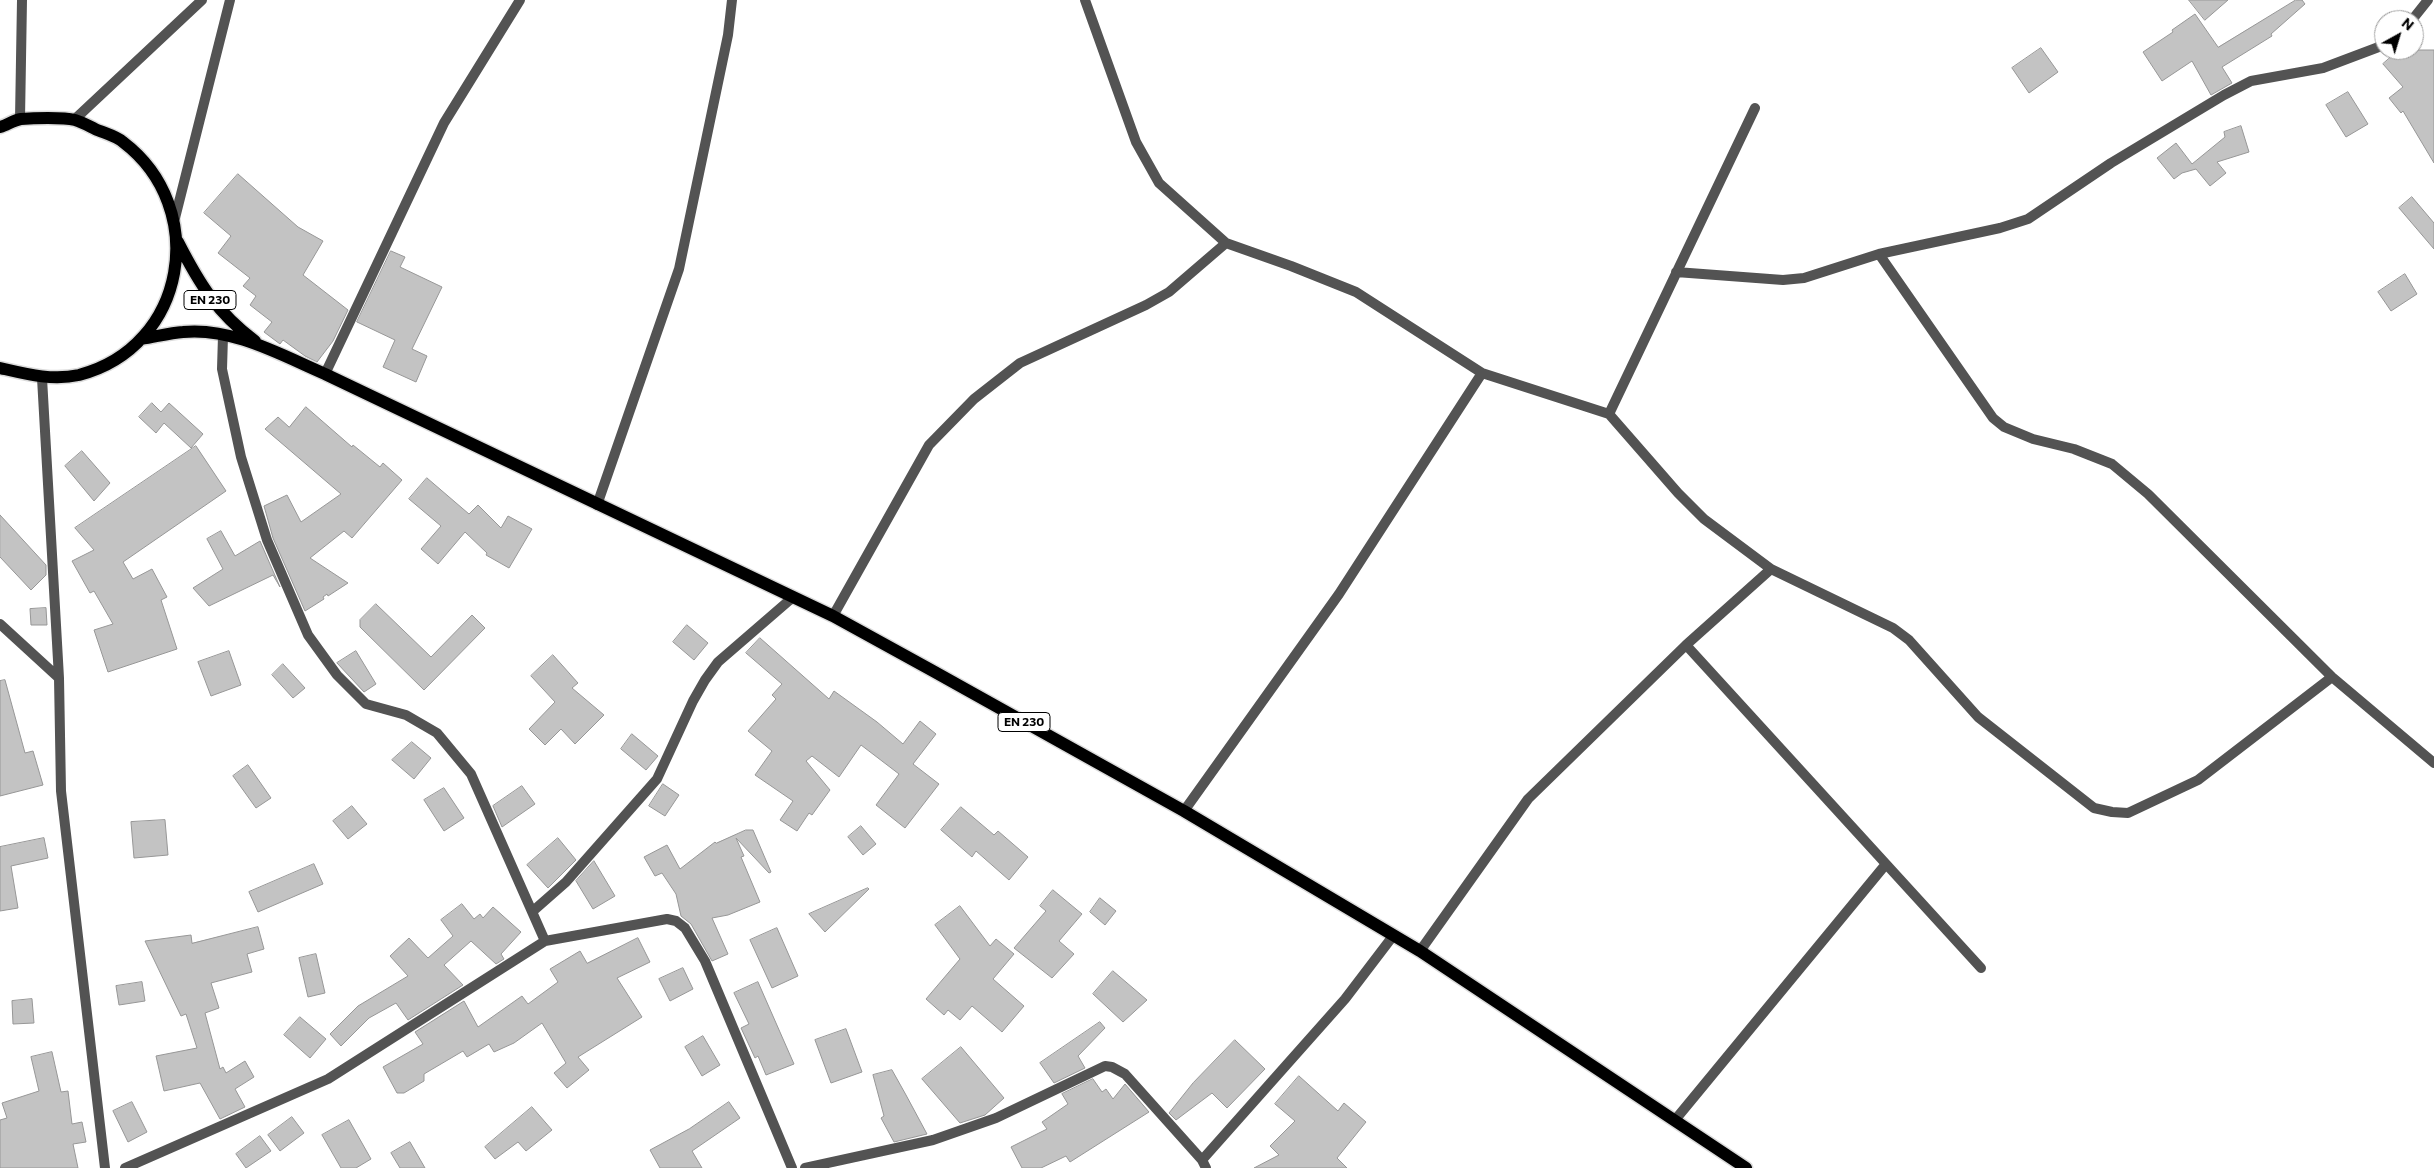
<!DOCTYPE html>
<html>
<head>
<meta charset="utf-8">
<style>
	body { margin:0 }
	#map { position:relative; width:2434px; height:1168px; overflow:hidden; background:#fff; font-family:Commissioner,sans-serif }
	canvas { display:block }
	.north { position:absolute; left:2374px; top:10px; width:50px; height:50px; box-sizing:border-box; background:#fff; border:1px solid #999; border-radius:50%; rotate:39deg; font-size:14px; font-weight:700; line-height:20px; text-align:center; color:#000 }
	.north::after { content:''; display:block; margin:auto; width:18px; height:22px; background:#000; clip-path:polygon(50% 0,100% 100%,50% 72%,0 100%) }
</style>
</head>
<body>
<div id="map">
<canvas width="2434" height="1168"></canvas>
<div class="north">N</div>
</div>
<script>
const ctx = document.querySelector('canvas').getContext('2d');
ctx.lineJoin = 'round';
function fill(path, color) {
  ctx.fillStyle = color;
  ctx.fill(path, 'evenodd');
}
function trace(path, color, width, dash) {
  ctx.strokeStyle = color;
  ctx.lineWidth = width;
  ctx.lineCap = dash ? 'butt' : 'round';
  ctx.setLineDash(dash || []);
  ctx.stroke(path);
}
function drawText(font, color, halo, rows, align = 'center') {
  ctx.font = font + ' Commissioner,sans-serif';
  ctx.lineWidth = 4.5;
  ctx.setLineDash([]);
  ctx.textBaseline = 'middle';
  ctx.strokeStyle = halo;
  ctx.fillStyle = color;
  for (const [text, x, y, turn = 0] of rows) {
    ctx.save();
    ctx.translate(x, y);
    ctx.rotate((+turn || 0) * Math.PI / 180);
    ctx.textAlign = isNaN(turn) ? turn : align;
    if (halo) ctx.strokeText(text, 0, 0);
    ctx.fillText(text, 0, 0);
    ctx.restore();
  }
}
const building = new Path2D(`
	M2189 0H2228L2205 20Z
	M2296 0H2302L2305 4 2271 34 2272 36 2222 67 2232 83 2211 95 2192 61 2162 81 2143 52 2173 32 2172 30 2195 14 2218 47Z
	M2041 48 2058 72 2029 93 2012 68Z
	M2399 50H2434V163L2403 111 2401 113 2389 98 2403 87 2383 64Z
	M2348 92 2368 124 2346 137 2326 105Z
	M2241 126 2249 152 2217 162 2226 173 2210 186 2196 169 2182 173 2174 179 2157 158 2176 143 2192 164 2225 137 2224 132Z
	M238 174 298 227 323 241 303 275 348 310 333 341 317 362 305 356 283 340 280 344 264 332 272 322 250 305 256 296 243 286 250 278 218 253 231 236 204 213Z
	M2412 197 2434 223V249L2399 208Z
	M391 251 405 257 400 267 442 287 412 349 427 356 416 382 383 367 395 340 357 322Z
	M2405 274 2417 294 2391 311 2378 292Z
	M152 403 161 412 169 403 203 434 191 448 164 423 156 433 139 417Z
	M306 407 352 447 353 445 380 467 383 463 402 480 352 538 344 531 310 558 348 583 328 596 327 594 323 597 324 599 305 611 273 538 264 506 287 495 301 522 341 494 265 429 278 417 289 427Z
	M196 446 226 491 123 562 133 579 152 569 167 597 161 600 177 649 108 672 94 630 113 624 94 591 90 593 72 561 94 550 75 528Z
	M82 451 110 483 94 501 65 466Z
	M427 478 469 514 478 505 501 528 508 516 532 529 509 568 486 555 487 553 465 532 438 564 421 549 441 526 409 499Z
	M0 515 46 565V575L31 590 0 557Z
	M221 531 235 556 260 541 280 587 273 575 209 606 193 588 223 569 207 539Z
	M376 604 431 657 472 615 485 628 424 690 360 627V620Z
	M46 608 47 625H31L30 609Z
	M687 625 708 643 694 660 673 642Z
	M760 638 829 699 834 691 877 722 903 744 920 721 936 734 913 764 939 784 905 828 876 805 899 774 861 745 839 777 812 756 806 761 830 790 812 815 809 813 797 831 780 820 793 801 755 775 772 751 748 731 776 699 772 695 782 684 746 653Z
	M229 651 241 685 211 696 198 662Z
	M356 651 376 684 364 692 337 663Z
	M553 655 578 683 572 688 604 715 575 744 561 729 545 745 529 729 555 702 531 676Z
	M283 664 305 688 293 698 272 675Z
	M5 680 25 753 33 751 43 785 0 796V681Z
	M632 734 658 756 646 770 621 749Z
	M412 742 431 758 414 779 392 760Z
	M248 765 271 798 256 808 233 776Z
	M663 784 679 795 665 816 649 806Z
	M522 786 535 804 502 827 493 806Z
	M444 788 464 818 444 831 424 800Z
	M352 806 367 824 348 839 333 821Z
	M961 807 994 835 998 831 1028 857 1009 880 976 851 972 857 941 830Z
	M165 820 168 855 134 858 131 822Z
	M861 826 876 844 863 855 848 837Z
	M746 830H753L771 872 769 873 736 838 744 856 741 857 760 902 728 915 712 918 728 954 712 961 691 924 681 916 676 894 662 873 655 876 644 857 667 845 680 869 715 842 716 843Z
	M44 838 48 858 11 866 18 908 0 911V847Z
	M558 838 576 860 548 888 527 865Z
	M594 861 615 896 593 909 576 881Z
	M314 864 323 884 258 912 249 892Z
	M868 888 869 889 825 932 809 914Z
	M1053 890 1082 914 1059 941 1074 954 1052 978 1014 948 1046 911 1040 906Z
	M1100 898 1116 911 1105 925 1090 912Z
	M462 904 474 919 480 914 483 918 493 907 521 932 501 954 504 959 496 964 471 941 444 965 463 985 408 1020 396 1003 369 1018 341 1046 330 1034 358 1006 408 976 390 956 409 938 428 958 453 936 441 920Z
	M960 906 990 946 996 939 1014 954 993 979 1024 1006 1002 1032 972 1006 960 1020 948 1010 944 1015 926 999 960 959 935 925Z
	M258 927 264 949 247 954 252 972 211 983 219 1008 205 1013 220 1069 223 1067 226 1073 245 1061 254 1077 235 1089 245 1107 220 1119 200 1083 164 1091 156 1056 197 1048 186 1014 181 1016 145 941 191 935 192 943Z
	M777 928 798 976 772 988 750 940Z
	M638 938 650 962 617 978 642 1017 578 1057 589 1070 567 1088 554 1073 566 1063 542 1023 514 1043 494 1052 489 1044 467 1057 463 1051 424 1074V1081L404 1093H397L383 1067 423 1044 415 1032 464 1001 478 1027 522 996 528 1004 558 982 550 969 580 951 587 963Z
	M316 954 325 993 308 997 299 958Z
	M683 968 693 989 670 1001 659 979Z
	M1113 971 1147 1000 1123 1022 1093 994Z
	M142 982 145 1001 119 1005 116 986Z
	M758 982 794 1064 766 1075 758 1056 755 1058 741 1028 749 1024 734 993Z
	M32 999 34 1023 13 1024 12 1001Z
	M300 1017 326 1039 310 1058 284 1035Z
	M1100 1022 1105 1028 1078 1056 1085 1068 1054 1083 1040 1063Z
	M846 1029 862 1072 831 1083 815 1040Z
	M703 1036 720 1065 702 1076 685 1047Z
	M1235 1040 1265 1069 1227 1108 1212 1093 1176 1120 1169 1113 1193 1083Z
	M961 1047 1004 1098 985 1115 960 1123 922 1079Z
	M52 1052 61 1092 68 1091 72 1124 82 1122 86 1142 73 1144 78 1168H0V1120L7 1118 2 1103 39 1091 31 1057Z
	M892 1070 906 1095 927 1134 894 1142 881 1118 884 1116 873 1075Z
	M1299 1076 1338 1111 1344 1103 1366 1122 1337 1158 1347 1168H1254L1279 1155 1270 1146 1295 1121 1275 1104Z
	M1093 1079 1102 1092 1106 1089 1113 1099 1125 1084 1149 1112 1070 1162 1066 1156 1041 1168H1022L1011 1147 1047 1129 1042 1122 1068 1104 1062 1094Z
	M132 1102 147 1132 128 1142 113 1111Z
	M729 1102 740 1118 692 1151 702 1168H660L650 1150 689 1129Z
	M532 1107 552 1130 526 1151 518 1142 495 1159 485 1147Z
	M292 1117 304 1133 280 1151 268 1135Z
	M349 1120 371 1159 356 1168H341L322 1135Z
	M260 1136 271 1151 246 1168 236 1154Z
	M410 1142 425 1168H400L391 1153Z`);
fill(building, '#c3c3c3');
trace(building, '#979797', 1);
const primary = new Path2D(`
	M0 127C7 125 14 120 21 119 33 118 63 117 75 120 82 122 89 126 95 129 104 133 116 136 123 142 210 208 187 347 79 375 52 381 26 374 0 368
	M178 242C199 283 217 313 255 341
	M141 339C155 337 169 333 183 332 232 327 281 355 325 374L833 616 933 671 1184 811 1420 951 1746 1168`);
trace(primary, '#dbdbdb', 15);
trace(new Path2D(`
	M1085 0 1136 142 1159 183 1226 243 1291 266 1356 292 1482 373 1609 414 1678 493 1704 519 1771 569 1893 628 1909 640 1978 717 2094 808 2112 812 2128 813 2198 780 2332 677
	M2412 20 2428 0
	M20 119 22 0
	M74 120 202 0
	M175 218 230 0
	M1879 254 1993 418 2004 427 2033 439 2074 449 2112 464 2148 494 2332 677 2434 763
	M1676 272 1783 280 1804 278 1879 254 2000 228 2028 219 2111 163 2224 95 2251 81 2323 68 2384 45
	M223 336 222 369 241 457 267 540 308 635 337 675 366 704 406 715 437 733 471 774 545 941 667 919 676 921 685 928 705 961 792 1168
	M325 374 444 123 520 0
	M42 378 59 678 61 791 105 1168
	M1609 414 1755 108
	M597 505 679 269 728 35 732 0
	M833 616 929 445 974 399 1020 363 1146 305 1169 292 1226 243
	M0 624 59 678
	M1686 645 1981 968
	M1184 811 1339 594 1482 373
	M533 911 566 882 657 779 693 701 705 680 718 662 792 598
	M1420 951 1528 799 1686 645 1771 569
	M1675 1120 1886 864
	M125 1168 328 1079 545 941
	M805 1168 933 1140 996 1118 1105 1066 1112 1067 1125 1074 1202 1160
	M1206 1168 1202 1160 1345 999 1393 936`), '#535353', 10);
trace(primary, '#000', 12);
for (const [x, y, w] of [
	[210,300,52],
	[1024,722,52]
]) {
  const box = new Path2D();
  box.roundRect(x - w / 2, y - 9.5, w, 19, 4);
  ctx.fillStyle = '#fff';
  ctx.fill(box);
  trace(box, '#000', 1);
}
drawText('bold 12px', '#000', null, [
	["EN 230",210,300],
	["EN 230",1024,722]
]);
</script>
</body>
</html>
